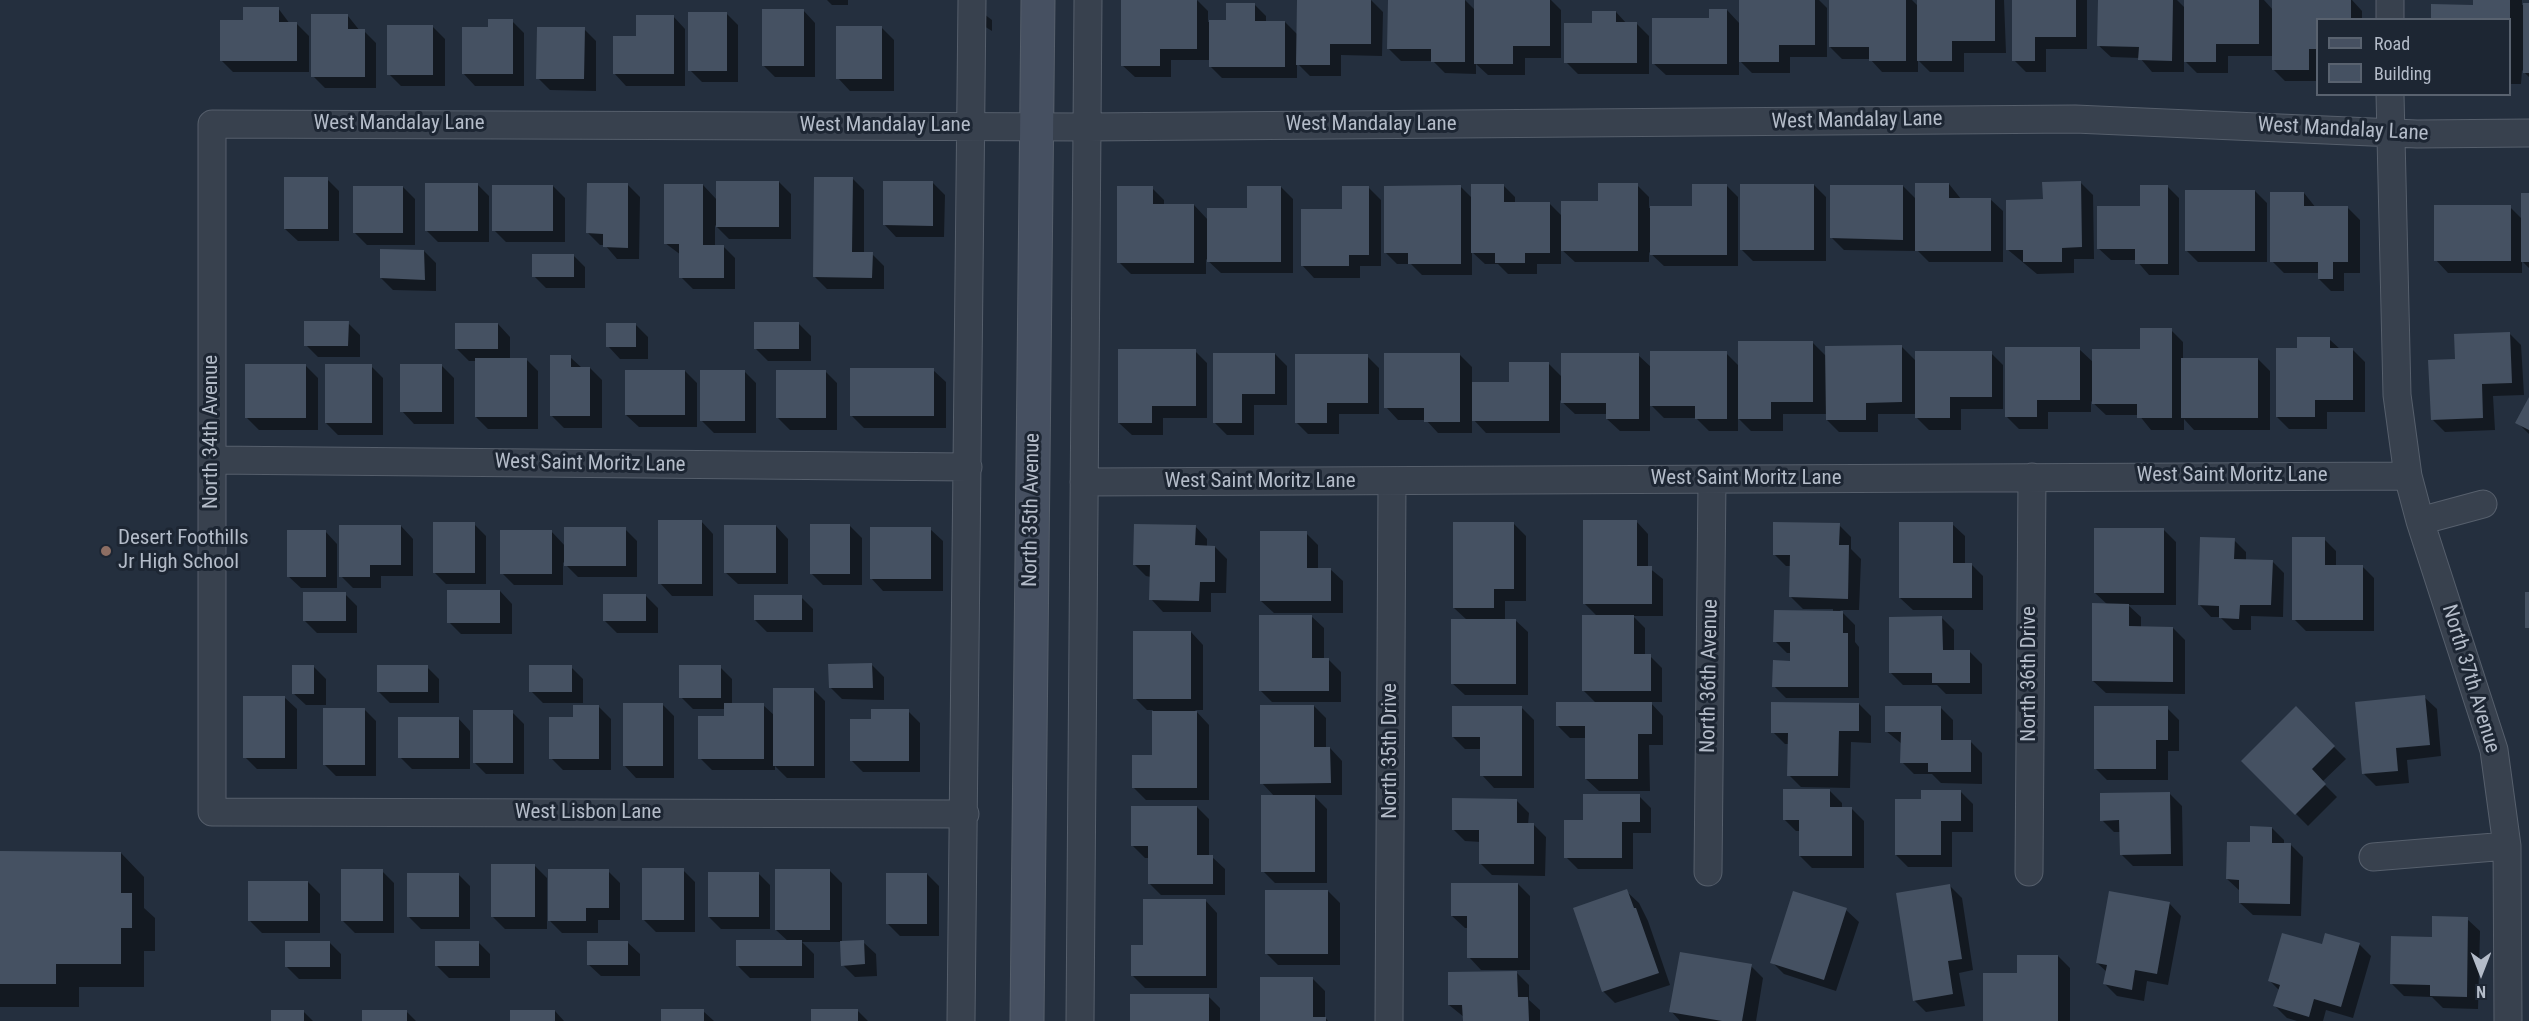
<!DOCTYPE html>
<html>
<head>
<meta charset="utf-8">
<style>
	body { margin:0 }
	#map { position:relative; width:2529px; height:1021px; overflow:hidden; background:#242f3e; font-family:"Roboto Condensed",sans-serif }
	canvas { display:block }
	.legend { position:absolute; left:2316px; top:18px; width:195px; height:78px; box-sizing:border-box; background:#1d2633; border:2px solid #59626f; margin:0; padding:8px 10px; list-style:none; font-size:18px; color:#b4bcc9 }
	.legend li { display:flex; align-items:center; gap:12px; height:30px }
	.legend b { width:30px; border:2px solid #59626f }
	.north { position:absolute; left:2451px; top:943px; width:60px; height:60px; -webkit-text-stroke:4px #1d2633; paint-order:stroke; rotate:180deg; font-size:16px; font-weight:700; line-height:24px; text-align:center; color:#b4bcc9 }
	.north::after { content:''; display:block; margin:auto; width:21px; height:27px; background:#b4bcc9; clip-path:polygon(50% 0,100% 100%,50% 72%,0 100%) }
</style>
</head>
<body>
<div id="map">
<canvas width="2529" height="1021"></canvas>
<ul class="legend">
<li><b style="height:8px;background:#465061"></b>Road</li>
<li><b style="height:16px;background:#455162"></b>Building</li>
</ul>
<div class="north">N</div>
</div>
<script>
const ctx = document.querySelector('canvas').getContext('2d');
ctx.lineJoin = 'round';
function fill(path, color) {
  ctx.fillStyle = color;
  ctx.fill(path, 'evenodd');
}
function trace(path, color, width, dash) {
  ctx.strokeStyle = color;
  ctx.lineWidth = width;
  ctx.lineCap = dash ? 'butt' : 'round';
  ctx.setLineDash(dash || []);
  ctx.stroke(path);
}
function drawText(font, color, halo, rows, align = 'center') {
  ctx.font = font + ' "Roboto Condensed",sans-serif';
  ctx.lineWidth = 6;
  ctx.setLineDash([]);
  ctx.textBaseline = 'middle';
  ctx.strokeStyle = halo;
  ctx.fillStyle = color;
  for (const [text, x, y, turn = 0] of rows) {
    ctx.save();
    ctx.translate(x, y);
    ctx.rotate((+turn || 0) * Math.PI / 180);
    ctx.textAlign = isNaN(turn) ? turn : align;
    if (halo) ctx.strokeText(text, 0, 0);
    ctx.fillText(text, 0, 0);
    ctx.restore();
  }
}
fill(new Path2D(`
	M827 0H848V5H832Z
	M1122 0H1197L1208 11V22H1228L1254 4 1266 16V22H1285L1298 35V0H1371L1383 12 1382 56 1341 55V76H1310L1297 63V78H1222L1210 66V60H1171V77H1135L1122 65Z
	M1389 0H1465L1476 11V0H1551L1561 10V58H1525V75H1488L1476 64V74L1445 73 1433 61H1401L1389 49Z
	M1740 0H1819L1827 8V57H1790V73H1752L1739 60V75H1666L1653 63 1727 10 1740 24Z
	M1830 0H1912L1918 6V0H2004L2006 53H1964V72H1930L1918 60V72H1882L1870 59H1842L1830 47Z
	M2014 0H2087V49H2046V72H2026L2014 60Z
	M2099 0H2177L2185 8V0H2264L2273 10 2274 0H2352L2362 11V20H2318V81H2285L2273 69V56H2228V73H2197L2184 60V72H2152L2140 58 2111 57 2098 45Z
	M2475 0H2522V5H2529V77L2522 70 2521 84H2510V20L2475 6Z
	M278 8 290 24H297L309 36V72H233L221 60 245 21Z
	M803 10 815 23V77H775L763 65Z
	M1616 12 1627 24H1637L1649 36V74H1578L1566 62 1593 25Z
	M726 13 738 25V82H702L690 70Z
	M984 14 992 20V31L984 26Z
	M348 16 360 31H364L376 43V88H325L313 76Z
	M673 16 685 29V86H626L614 73 638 38Z
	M512 21 524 33V86H475L463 73 489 29Z
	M433 27 445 39V86H401L389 74Z
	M882 28 894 40V91H850L838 78Z
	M584 29 596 41V91L550 90 538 78Z
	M852 178 864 190V254H872L884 266V289H827L815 277Z
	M327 179 339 191V241H298L285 229Z
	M779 182 791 194V239H729L715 225V246H723L735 258V289H693L681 277V255L665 243 703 185 717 200Z
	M933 183 945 195 944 237H896L884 224Z
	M2081 183 2093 195 2094 259H2074V273L2037 274 2007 249 2044 201Z
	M477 184 489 196V242H438L426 230Z
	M1949 184 1961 199H1990L2003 211V262H1929L1915 248V251L1844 250 1832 238 1903 186 1917 200Z
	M628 185 640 197 639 259H617L605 245H600L588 233Z
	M1503 185 1515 197V203H1549L1563 217 1637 185 1649 197V208H1693L1726 185 1738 197V266H1664L1649 252V262H1575L1561 249V264H1537V274H1508L1498 264H1485L1472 252V275H1422L1411 264H1397L1385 252 1460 186 1473 199Z
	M1814 185 1826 197V261H1753L1741 249Z
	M553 186 565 198V242H506L494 230Z
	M2167 186 2179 198V275H2149L2136 260H2111L2098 248Z
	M403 187 415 199V245H367L355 233Z
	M1281 187 1293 199V273H1221L1206 259V274H1131L1119 262 1152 188 1164 200V205H1194L1208 220 1248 209Z
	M1369 188 1381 200V266H1360V278H1314L1302 265 1343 211Z
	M2255 191 2267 203V262H2198L2186 250Z
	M2304 193 2316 208H2348L2360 220V273H2344V291H2331L2319 279V273H2284L2272 261Z
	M2529 194V268L2522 261V273H2448L2436 260 2510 207 2522 219Z
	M424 251 436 263V291L393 290 381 278Z
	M573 255 585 267V288H546L534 276Z
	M348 323 360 335V357H318L306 345Z
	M498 324 510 337V359H526L538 371V429H488L476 417V361H469L457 349Z
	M635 324 648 337V359H620L608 346Z
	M799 324 811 336V361H768L756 349Z
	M2171 330 2183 342V359H2258L2270 371V430H2194L2184 419V430H2151L2139 415H2106L2091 401V412H2048V429H2019L2007 417 2079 349 2094 363 2141 351Z
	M2509 333 2521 345 2524 395 2493 396 2495 430 2445 432 2433 420 2457 361Z
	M2329 339 2341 350H2353L2365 362V412H2327V429H2289L2277 417 2299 350Z
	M1813 343 1827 357 1902 347 1917 362 1991 353 2003 365V409H1961V430H1929L1917 418V414H1878V432H1839L1827 420V414H1783V431H1751L1738 418V431H1709L1696 418H1664L1650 404V431H1620L1607 419V414H1575L1560 400V433H1486L1472 418V433H1438L1426 420H1398L1386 407 1460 355 1472 367V383H1511L1548 363 1562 377 1638 355 1652 368 1726 353 1739 366Z
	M1195 351 1207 363V418H1163V435H1132L1119 423Z
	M1275 354 1287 366V405H1254V435H1227L1215 423Z
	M1367 356 1379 368V414H1339V434H1308L1296 422Z
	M570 357 582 368H590L602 380V428H564L552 416Z
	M306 366 318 378V430H259L247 418Z
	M371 366 383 378V435H338L326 423Z
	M442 366 454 378V424H414L402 411Z
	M933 370 946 382V428H864L852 416Z
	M685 371 697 383V427H639L626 415Z
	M744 371 756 383V433H714L702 421Z
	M825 371 837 383V430H790L778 418Z
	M2529 400V434L2517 422Z
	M701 521 713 534V596H672L660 583Z
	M1636 521 1648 534V567L1663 579V616H1633L1645 628V656H1650L1662 668V702H1650L1663 716V745H1649L1650 791H1599L1586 779V738H1570L1558 726 1597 704 1583 690 1597 616 1584 603Z
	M474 524 486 536V584H446L434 572Z
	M1514 524 1526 536V601H1505V620H1515L1528 632V695H1465L1452 683 1467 620 1454 608Z
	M1952 524 1965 536V564H1971L1983 576V610H1913L1900 598Z
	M1839 525 1851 537V549L1861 559 1859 610H1840L1855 625V642L1859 647V698H1786L1774 686 1791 662V653H1787L1775 641 1833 612V609H1803L1791 597V566H1786L1774 554Z
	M401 526 413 539V576H381V588H353L341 576Z
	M776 526 788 539V584H738L725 572Z
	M850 526 862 538V585H823L811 573Z
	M1195 526 1207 539V547H1215L1227 559 1226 593H1211V612H1163L1151 599V577L1146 576 1134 564Z
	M625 529 637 541V577H578L563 562V585H514L502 573 551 531 566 547Z
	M930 529 943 541V591H883L871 578Z
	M2164 530 2176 542V605H2128L2141 617V628H2173L2185 640V694L2106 693 2093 681 2108 605 2095 593Z
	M325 531 337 544V588H301L288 576Z
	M1306 533 1318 545V569H1330L1343 581V613H1274L1261 601Z
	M2324 539 2336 551V566H2362L2374 578V631H2306L2294 619Z
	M2234 540 2246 552V560L2272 561 2284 573 2283 617 2251 616V630H2233L2220 617H2211L2199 604Z
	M500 591 512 604V634H461L449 622Z
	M345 594 357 606V633H317L305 621Z
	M646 596 658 608V633H617L605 621Z
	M801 597 813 609V632H767L755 620Z
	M1311 616 1324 628V660H1329L1341 672V702H1272L1260 690Z
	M1942 618 1954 630V652H1970L1982 664V694H1946L1937 685H1903L1891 673Z
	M1191 632 1203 645V710H1195L1209 725V800H1146L1134 788 1153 756V710H1147L1135 698Z
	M872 665 884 677V700L842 699 830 687Z
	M314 667 326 679V705H306L293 693Z
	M427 667 439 679V703H390L378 691Z
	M571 667 583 679V703H543L531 691Z
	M720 667 732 679V705H763L775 716 813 689 825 701V778H787L775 766V770H712L700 758 725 718V709H693L681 697Z
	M284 697 297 709V769H257L245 757Z
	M2424 697 2437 709 2441 756 2407 760 2409 783 2376 786 2364 774Z
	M662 704 674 716V778H636L624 765Z
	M1859 704 1871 716V743L1851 742 1850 788 1801 787 1789 775V744H1785L1773 732Z
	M1314 706 1326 718V748H1330L1342 761V795H1313L1327 809V883H1275L1263 871 1275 797 1262 783Z
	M599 707 611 719V770H563L551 758 574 718Z
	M1522 708 1534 720V788H1494L1482 775V749H1465L1453 737Z
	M1941 708 1953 720V741H1970L1982 753V784L1941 783 1932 774H1914L1902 762V744L1886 731Z
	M2167 708 2179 720V751H2168V780H2107L2095 768Z
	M364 709 376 721V776H336L324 764Z
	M2296 709 2346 759 2322 782 2337 797 2308 826 2243 761Z
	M908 711 920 723V772H863L851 760 872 721Z
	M512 712 524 724V774H486L474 762Z
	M458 718 470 731V769H412L400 757Z
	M1830 791 1842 803V809H1852L1864 821V868H1812L1800 856V831H1796L1784 819Z
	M1961 792 1973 804V832H1952V867H1908L1896 855 1923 801Z
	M2170 794 2182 806 2183 866H2133L2121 854V832H2114L2102 820Z
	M1639 796 1651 808V833H1633V869H1578L1566 857Z
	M1517 801 1529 813 1528 825H1534L1546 837 1545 876 1492 875 1480 863 1481 842 1465 841 1453 829Z
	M1197 807 1209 819V857H1212L1225 869V895H1161L1149 883V858H1145L1133 846Z
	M2272 828 2284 840V844H2290L2303 857 2301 916 2253 915 2240 903V891L2227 879 2252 844Z
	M0 853H121L144 877V908L155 918V951H144V987H79V1007H0Z
	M535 866 547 878V929H505L493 917Z
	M683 870 695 882V932H656L644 920Z
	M382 871 394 883V933H355L343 921Z
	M608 871 620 883V920H598V933H562L550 921Z
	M830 871 842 883V943L863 942 876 954 877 976 855 977 843 965 842 942H802L814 954V978H750L738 966 789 942 776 930Z
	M758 873 770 885V929H721L709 917Z
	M458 874 470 886V929H421L409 917Z
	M927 874 939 886V936H900L888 924Z
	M308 882 320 894V933H262L250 921Z
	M1518 884 1530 896V970H1481L1469 957V928H1465L1452 916Z
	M1950 886 1962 898 1973 970 1959 973 1965 1006 1926 1012 1914 1000Z
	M1328 891 1340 903V965H1278L1266 953Z
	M1626 891 1639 903 1648 921 1670 985 1615 1003 1603 991Z
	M1205 900 1217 913V988H1145L1133 976 1145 946Z
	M2169 903 2181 916 2168 985 2147 981 2144 1001 2117 996 2105 984 2107 972 2097 963Z
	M1846 910 1859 922 1836 991 1784 974 1772 962Z
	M2467 919 2480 931 2478 1009 2443 1008 2432 997 2404 996 2392 984 2433 938Z
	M329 942 341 954V979H299L287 967Z
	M478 942 490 954V978H449L437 966Z
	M627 942 640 954V976H601L588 964Z
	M2359 944 2371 956 2353 1018 2326 1010 2323 1021H2297L2287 1018 2275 1006 2280 991 2270 981 2322 946Z
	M2058 956 2070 968V1021H1984Z
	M1751 966 1763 978 1756 1021H1680L1671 1011Z
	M1517 973 1529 985V1000L1540 1010V1021H1464V1017L1449 1005Z
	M1313 979 1325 991V1017L1328 1021H1261Z
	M1208 996 1220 1008V1021H1132Z
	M857 1010 868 1021H812Z
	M303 1011 313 1021H272Z
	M406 1011 416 1021H363Z
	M555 1011 564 1021H512Z
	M703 1011 714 1021H663Z`), '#0007');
fill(new Path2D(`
	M1121 0H1197V49H1160V66H1121Z
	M1297 0H1371V44H1330V65H1296Z
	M1388 0H1465V62H1431V49H1387Z
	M1474 0H1550V46H1513V64H1474Z
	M1739 0H1815V45H1779V62H1739Z
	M1829 0H1906V61H1869V47H1829Z
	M1917 0H1995V41H1952V61H1917Z
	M2012 0H2076V37H2035V61H2012Z
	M2098 0H2173L2172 61 2138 60 2139 47 2097 46Z
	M2184 0H2259V44H2216V62H2184Z
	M2272 0H2351V20H2318V49H2309V70H2272Z
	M2473 0H2510V20H2431V4L2473 5Z
	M1226 3H1255V21H1285V67H1209V20H1226Z
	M2523 3H2529V73H2523Z
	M243 7H279V22H297V61H220V20H243Z
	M762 9H804V66H762Z
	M1709 9H1727V64H1652V18H1709Z
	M1592 11H1616V22H1637V63H1564V23H1592Z
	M688 12H727V71H688Z
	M311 14H348V29H365V77H311Z
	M636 15H674V74H613V36H636Z
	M488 19H513V74H462V27H488Z
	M387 25H433V75H387Z
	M836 26H882V79H836Z
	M537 27H585L584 79H536Z
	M284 177H328V229H284Z
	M814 177H853L852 252H873L872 278 813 277Z
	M716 181H779V227H716Z
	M883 181H933V226L883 225Z
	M2081 181 2082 247 2062 248V262H2023V250H2006V200L2043 199 2042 182Z
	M425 183H478V231H425Z
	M587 183H628V248L603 247V234L586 233Z
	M1598 183H1638V251H1561V201H1598Z
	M1915 183H1949V198H1991V251H1915Z
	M664 184H703V245H724V278H679V244H664Z
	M1471 184H1504V202H1550V253H1525V263H1495V253H1471Z
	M1692 184H1727V255H1650V206H1692Z
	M1740 184H1814V250H1740Z
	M492 185H553V231H492Z
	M1461 185V264H1408V253H1384V186Z
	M1830 185H1903V240L1830 238Z
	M2140 185H2168V264H2135V249H2097V206H2140Z
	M353 186H403V233H353Z
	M1117 186H1153V204H1194V263H1117Z
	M1247 186H1281V262H1207V208H1247Z
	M1342 186H1369V255H1349V266H1301V209H1342Z
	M2185 190H2255V251H2185Z
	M2270 192H2304V206H2348V262H2333V279H2318V262H2270Z
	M2521 193H2529V262H2521Z
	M2434 205H2511V261H2434Z
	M380 249 424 250 425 280 380 278Z
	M532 254H574V277H532Z
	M304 321H349L348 346H304Z
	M754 322H799V349H754Z
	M455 323H498V349H455Z
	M606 323H636V347H606Z
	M2140 328H2172V418H2137V404H2092V349H2140Z
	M2510 332 2512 383 2482 384 2483 418 2431 420 2428 360 2455 359 2454 334Z
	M2297 337H2330V348H2353V400H2315V417H2276V348H2297Z
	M1738 341H1813V402H1771V419H1738Z
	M1902 345V402L1866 403V420H1826L1825 346Z
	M2005 347H2080V400H2037V417H2005Z
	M1118 349H1196V406H1152V423H1118Z
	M1650 351H1727V419H1695V406H1650Z
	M1915 351H1992V397H1950V418H1915Z
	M1213 353H1275V394H1242V423H1213Z
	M1384 353H1460V422H1424V408H1384Z
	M1561 353H1639V419H1606V403H1561Z
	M1295 354H1368V403H1327V423H1295Z
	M550 355H571V367H590V416H550Z
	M475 358H527V417H475Z
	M2181 358H2258V418H2181Z
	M1509 362H1549V421H1472V382H1509Z
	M245 364H306V418H245Z
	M325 364H372V423H325Z
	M400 364H442V412H400Z
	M850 368H934V416H850Z
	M625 370H685V415H625Z
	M700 370H745V421H700Z
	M776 370H826V418H776Z
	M2529 397V430L2515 423Z
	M658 520H702V584H658Z
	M1583 520H1637V566H1652V604H1583Z
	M433 522H475V573H433Z
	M1453 522H1514V589H1494V608H1453Z
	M1773 522 1840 523 1839 545H1849L1848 599 1789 597 1790 555H1773Z
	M1899 522H1953V563H1972V598H1899Z
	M810 524H850V574H810Z
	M1134 524 1196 525 1195 545 1215 546V582H1200L1199 601 1149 600 1150 565H1133Z
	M339 525H401V565H370V577H339Z
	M724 525H776V573H724Z
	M564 527H626V566H564Z
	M870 527H931V579H870Z
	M2094 528H2164V593H2094Z
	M287 530H326V577H287Z
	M500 530H552V574H500Z
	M1260 531H1307V568H1331V601H1260Z
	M2200 537 2235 538 2234 559 2273 560 2271 605H2240L2239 619 2219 618V606L2198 605Z
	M2292 537H2325V565H2363V620H2292Z
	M447 590H500V623H447Z
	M303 592H346V621H303Z
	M2525 592H2529V628H2525Z
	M603 594H646V621H603Z
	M754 595H802V620H754Z
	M2092 603 2129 604V626L2173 627V682L2092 681Z
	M1774 610 1843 611V633H1848V687H1772L1773 660 1790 661V642H1773Z
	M1259 615H1312V658H1329V691H1259Z
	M1582 615H1634V654H1651V691H1582Z
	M1942 616 1943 650H1970V683H1932V673H1889V617Z
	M1451 619H1516V684H1451Z
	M1133 631H1191V699H1133Z
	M872 663 873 688H829L828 664Z
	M292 665H314V694H292Z
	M377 665H428V692H377Z
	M529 665H572V692H529Z
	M679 665H721V698H679Z
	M773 688H814V766H773Z
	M2425 695 2430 745 2396 748 2398 771 2362 774 2355 702Z
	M243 696H285V758H243Z
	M1556 702H1652V734H1638V779H1585V726H1556Z
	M1771 702 1859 703V731H1839L1838 776H1787L1788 733H1771Z
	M623 703H663V766H623Z
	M724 703H764V759H698V716H724Z
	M573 705H599V759H549V717H573Z
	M1260 705H1314V747H1330L1331 783 1260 784Z
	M1452 706H1522V776H1480V737H1452Z
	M1885 706H1941V740H1971V772H1928V763H1900L1901 732H1885Z
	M2094 706H2168V740H2156V769H2094Z
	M2296 706 2335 746 2312 769 2326 784 2295 815 2241 761Z
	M323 708H365V765H323Z
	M871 709H909V761H850V719H871Z
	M473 710H513V763H473Z
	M1152 711H1197V788H1132V755H1152Z
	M398 717H459V758H398Z
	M1783 789H1830V807H1852V856H1799V820H1783Z
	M1921 790H1961V821H1941V855H1895V799H1921Z
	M2170 792 2171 854 2120 855 2119 820 2100 821V793Z
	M1583 794H1640V822H1622V858H1564V820H1583Z
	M1261 795H1315V872H1261Z
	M1452 798 1517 799V823H1534V864H1479V830H1452Z
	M1131 806H1197V855H1213V884H1148V846H1131Z
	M2250 826 2272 827V843H2291L2290 904 2239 903V880L2226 879 2227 842H2250Z
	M0 851 121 852V893H132V928H121V964H56V984H0Z
	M491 864H535V917H491Z
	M642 868H684V920H642Z
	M341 869H383V921H341Z
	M548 869H609V908H586V921H548Z
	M775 869H830V930H775Z
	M708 872H759V917H708Z
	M407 873H459V917H407Z
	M886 873H927V924H886Z
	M248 881H308V921H248Z
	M1451 883H1518V958H1467V916H1451Z
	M1950 884 1962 959 1948 961 1953 994 1913 1001 1896 893Z
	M1627 889 1634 908H1636L1659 973 1602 992 1573 908Z
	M1265 890H1328V954H1265Z
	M1793 891 1847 908 1824 980 1770 963Z
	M2109 891 2170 902 2157 974 2135 970 2132 990 2103 984 2107 965 2096 963Z
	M1143 899H1206V976H1131V945H1143Z
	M2432 916 2468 917 2467 997 2430 996V985L2390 984 2391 936 2432 937Z
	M2282 933 2322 944 2325 933 2360 943 2341 1007 2314 999 2309 1017 2273 1006 2280 985 2268 981Z
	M736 940H802V966H736Z
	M864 940 865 964 841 966 840 941Z
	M285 941H330V967H285Z
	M435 941H479V966H435Z
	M587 941H628V965H587Z
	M1680 952 1752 964 1742 1021H1722L1669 1012Z
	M2017 955H2058V1021H1983V973H2017Z
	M1517 971 1518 997H1528L1529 1021H1463L1462 1005H1448V972Z
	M1260 977H1313V1017H1326V1021H1260Z
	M1130 994H1209V1021H1130Z
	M661 1009H704V1021H661Z
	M811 1009H858V1021H811Z
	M271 1010H304V1021H271Z
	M362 1010H407V1021H362Z
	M510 1010H555V1021H510Z`), '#455162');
const minor = new Path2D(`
	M2390 0V20
	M2390 94 2397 395 2408 476 2420 521 2494 750 2507 846 2508 1021
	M212 460 968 467
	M1084 482 2408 476
	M2420 521 2483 504
	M965 814 212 812V124L1086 127 2075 119 2417 134 2529 133
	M2373 857 2507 846
	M1708 872 1712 480
	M2029 872 2032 477
	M961 1021 972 0
	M1080 1021 1088 0
	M1389 1021 1392 482`);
const secondary = new Path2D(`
	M1027 1021 1038 0`);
trace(minor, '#565f6c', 29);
trace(secondary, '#565f6c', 35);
trace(minor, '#38414e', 27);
trace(secondary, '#465061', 33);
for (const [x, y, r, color] of [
	[106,551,6,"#8d6e63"]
]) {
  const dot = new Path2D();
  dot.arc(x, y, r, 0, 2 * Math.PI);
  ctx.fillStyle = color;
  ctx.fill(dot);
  trace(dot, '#1d2633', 2);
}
drawText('21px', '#b4bcc9', '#1d2633', [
	["West Mandalay Lane",1857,121,-1],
	["West Mandalay Lane",399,124],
	["West Mandalay Lane",1371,125],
	["West Mandalay Lane",885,126],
	["West Mandalay Lane",2343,130,3],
	["North 34th Avenue",212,432,-90],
	["West Saint Moritz Lane",590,464,1],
	["West Saint Moritz Lane",2232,476],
	["West Saint Moritz Lane",1746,479],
	["West Saint Moritz Lane",1260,482],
	["North 35th Avenue",1032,510,-89],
	["North 36th Drive",2030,674,-90],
	["North 36th Avenue",1710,676,-89],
	["North 37th Avenue",2470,679,73],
	["North 35th Drive",1391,751,-90],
	["West Lisbon Lane",588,813]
]);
drawText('21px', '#b4bcc9', '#1d2633', [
	["Desert Foothills",118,539],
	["Jr High School",118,563]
], 'left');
</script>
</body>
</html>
